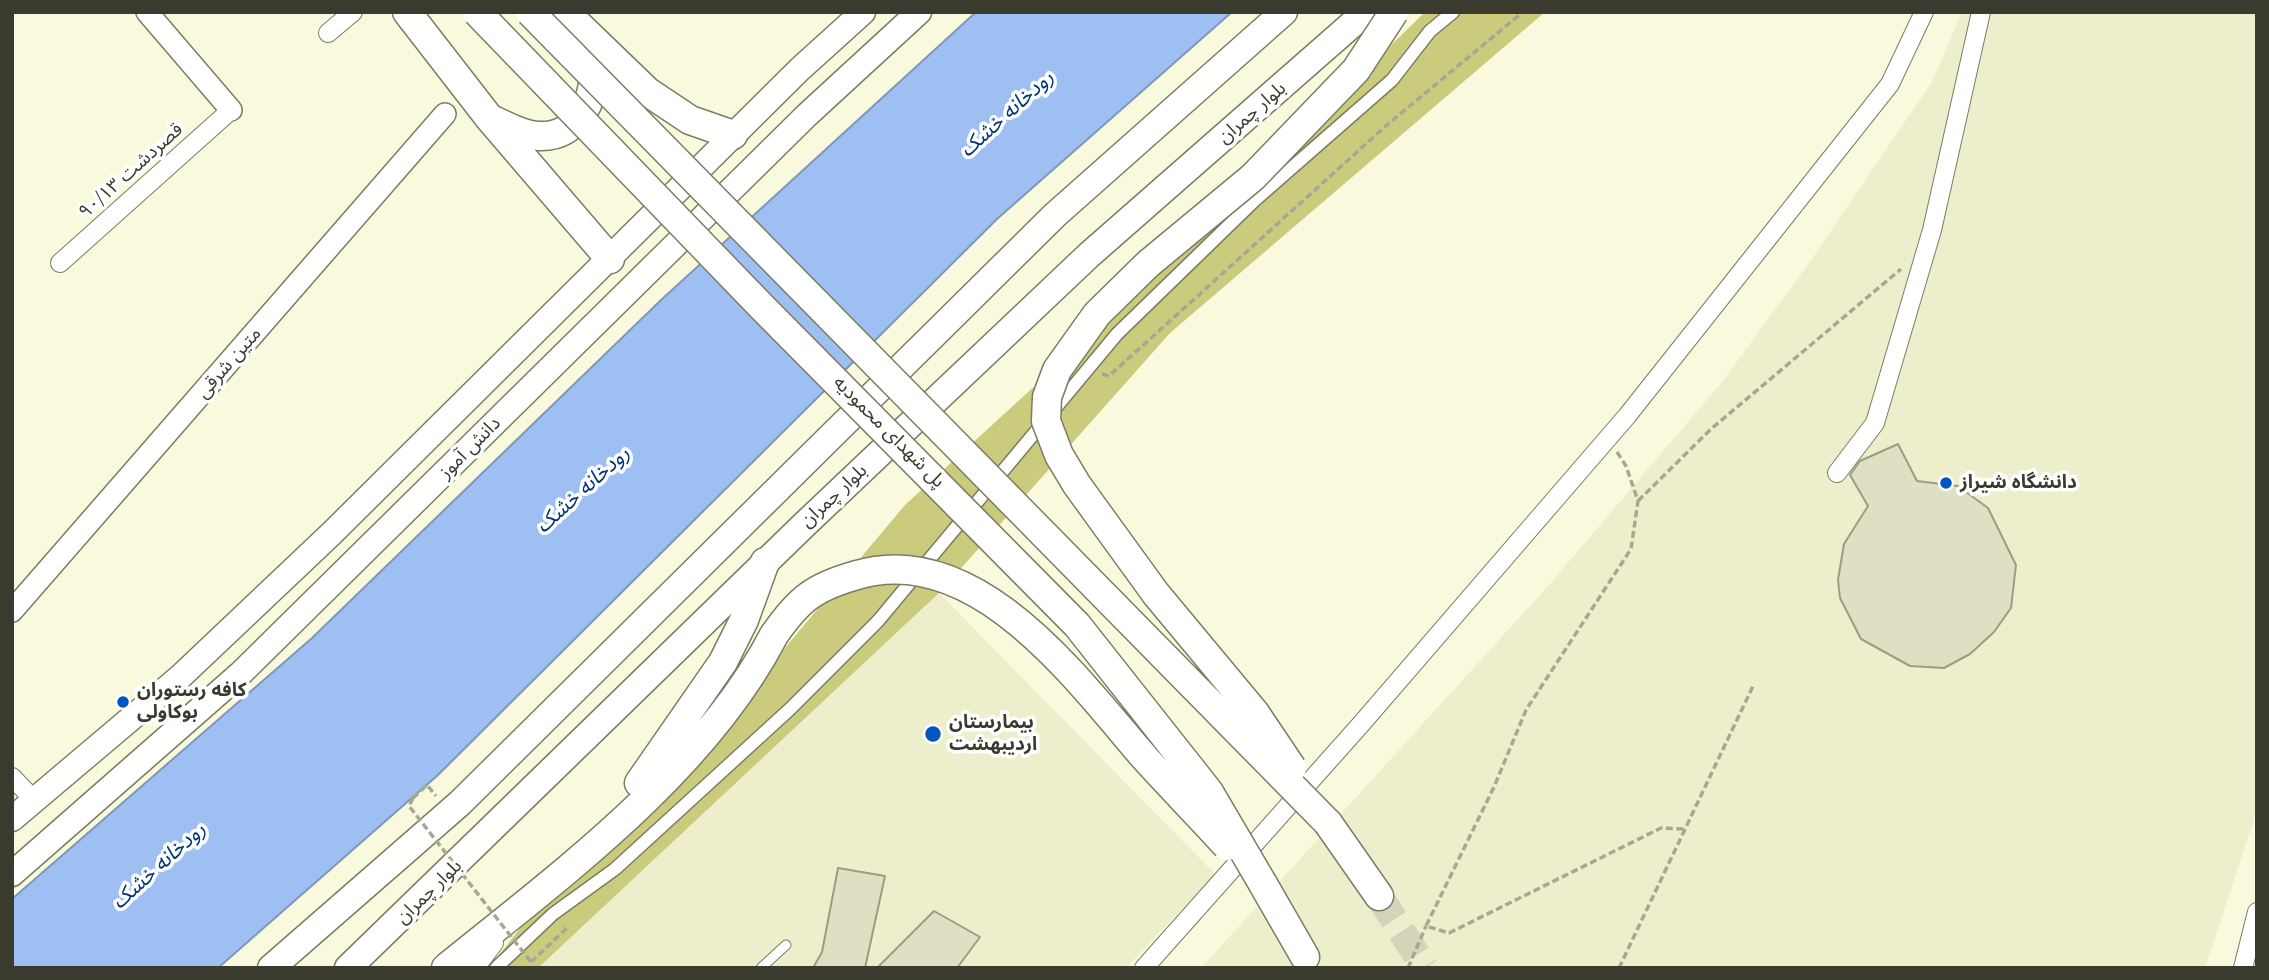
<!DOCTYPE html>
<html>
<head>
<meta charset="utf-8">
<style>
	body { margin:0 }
	#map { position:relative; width:2269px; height:980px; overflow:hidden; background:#f9fadd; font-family:"Noto Serif",serif }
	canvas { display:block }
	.frame { position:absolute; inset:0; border:14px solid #3a3a2f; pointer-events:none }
</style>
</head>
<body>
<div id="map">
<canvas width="2269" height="980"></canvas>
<div class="frame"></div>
</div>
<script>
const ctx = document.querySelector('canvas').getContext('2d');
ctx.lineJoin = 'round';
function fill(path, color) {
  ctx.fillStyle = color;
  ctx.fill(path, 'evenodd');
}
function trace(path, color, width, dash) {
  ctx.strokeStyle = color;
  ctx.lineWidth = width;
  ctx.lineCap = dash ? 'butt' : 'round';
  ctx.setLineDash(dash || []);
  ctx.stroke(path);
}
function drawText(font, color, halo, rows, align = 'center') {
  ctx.font = font + ' "Noto Serif","Noto Sans Arabic",serif';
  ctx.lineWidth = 7;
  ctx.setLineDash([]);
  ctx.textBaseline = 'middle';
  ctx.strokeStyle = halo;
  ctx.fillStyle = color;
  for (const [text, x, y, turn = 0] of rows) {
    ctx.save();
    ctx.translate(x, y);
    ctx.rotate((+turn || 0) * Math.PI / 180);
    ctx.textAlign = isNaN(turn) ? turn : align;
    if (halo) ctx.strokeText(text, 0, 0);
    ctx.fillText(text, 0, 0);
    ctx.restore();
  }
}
fill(new Path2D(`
	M1962 12H2257V803L2254 820 2205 968H1201L1549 585 1722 382 1809 263 1932 82Z
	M939 593 1215 874 1126 968H538Z`), '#edeecb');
fill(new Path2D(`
	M1425 12H1545L1170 333 939 593 538 968H489L521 927 663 793 905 505 1149 281Z`), '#cbcb7d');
const water = new Path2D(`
	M976 12H1232L997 219 438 775 218 968H12V899L312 638 661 300Z`);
fill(water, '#9dbff2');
trace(water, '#7f97b8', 2);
const building = new Path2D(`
	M1898 444 1917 481 1958 486 1988 508 2016 565 2011 608 1994 632 1970 654 1944 668 1910 666 1861 639 1840 598 1838 580 1844 544 1868 506 1850 475 1860 461Z
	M838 868 885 876 865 968H813L822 952Z
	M934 911 980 937 957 968H877Z`);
fill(building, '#dedfc3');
trace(building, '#9c9d83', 2);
trace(new Path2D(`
	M1379 896 1425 968`), '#d3d4ba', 28, [28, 14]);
const service = new Path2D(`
	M761 968 786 945`);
const pedestrian = new Path2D(`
	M496 968 553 914 615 869 790 709 878 621 1117 334 1255 200 1392 80 1430 31 1453 12`);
const minor = new Path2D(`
	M328 33 353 12
	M60 263 231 110
	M1837 473 1875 423 1932 230 1981 12
	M12 777 34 800
	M475 968 494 943
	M1144 968 1362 723 1627 416 1890 84 1924 12
	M2243 968 2257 912`);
const tertiary = new Path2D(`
	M147 12 231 110
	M12 611 445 114`);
const secondary = new Path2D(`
	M12 819 180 677 331 534 800 69 863 12
	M12 874 240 674 807 115 919 12`);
const primary = new Path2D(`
	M271 968 460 803 1055 215 1284 12
	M348 968 804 525 1089 255 1366 12`);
const trunk = new Path2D(`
	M407 12 490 119 610 259
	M565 12 648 92 690 120 733 135
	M493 120C508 127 523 135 539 136 580 138 600 92 592 58
	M639 783 723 662 744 620 765 562
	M1328 823 1379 896
	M1263 884 1305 957
	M446 968C562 874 704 770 774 635`);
trace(service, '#7b7c63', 11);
trace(pedestrian, '#7b7c63', 15);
trace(minor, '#7b7c63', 20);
trace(tertiary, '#7b7c63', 24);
trace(secondary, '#7b7c63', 27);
trace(primary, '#7b7c63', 29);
trace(trunk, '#7b7c63', 31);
trace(new Path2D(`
	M1102 374 1109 376 1388 124 1523 12
	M1617 452 1626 466 1638 501 1631 549 1526 710 1494 787 1426 926 1449 933 1661 828 1685 829
	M1638 501 1711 429 1901 269
	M413 798 427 785 436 796
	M531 962 567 928 564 926
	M1408 968 1426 926
	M1619 968 1754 684`), '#a7a893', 3.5, [7, 3.5]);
trace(service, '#fff', 9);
trace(pedestrian, '#fff', 12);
trace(minor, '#fff', 18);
trace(tertiary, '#fff', 21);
trace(secondary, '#fff', 24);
trace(primary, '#fff', 26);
trace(trunk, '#fff', 28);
const trunkBridge = new Path2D(`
	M477 12 761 306 1077 625 1209 792 1263 884
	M530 12 1328 823
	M774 635C799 599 814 587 857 575 976 540 1076 678 1144 757 1171 787 1200 816 1227 846
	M1292 768 1255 713 1156 594 1077 485 1059 455 1046 421 1047 397 1057 370 1097 314 1148 264 1253 177 1356 70 1394 12`);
trace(trunkBridge, '#7b7c63', 31, []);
trace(new Path2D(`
	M413 798 409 806 531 962`), '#a7a893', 3.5, [7, 3.5]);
trace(trunkBridge, '#fff', 28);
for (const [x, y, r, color] of [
	[1946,483,7,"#0055be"],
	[123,702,7,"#0055be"],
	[933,734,9,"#0055be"]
]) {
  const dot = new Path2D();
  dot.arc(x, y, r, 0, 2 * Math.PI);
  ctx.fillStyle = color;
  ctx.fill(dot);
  trace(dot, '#fff', 2.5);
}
drawText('19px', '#3a3a2f', '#fff', [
	["بلوار چمران",1252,113,-41],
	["۹۰/۱۳ قصردشت",131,171,-42],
	["متین شرقی",229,363,-49],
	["پل شهدای محمودیه",889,432,45],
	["دانش آموز",470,448,-45],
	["بلوار چمران",834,496,-43],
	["بلوار چمران",429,892,-44]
]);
drawText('bold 19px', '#3a3a2f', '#fff', [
	["دانشگاه شیراز",1960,483],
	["کافه رستوران",137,691],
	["بوکاولی",137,713],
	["بیمارستان",949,723],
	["اردیبهشت",949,745]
], 'left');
drawText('italic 21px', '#003279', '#fff', [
	["رودخانه خشک",1007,114,-42],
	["رودخانه خشک",583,490,-42],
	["رودخانه خشک",159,866,-42]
]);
</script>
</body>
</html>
